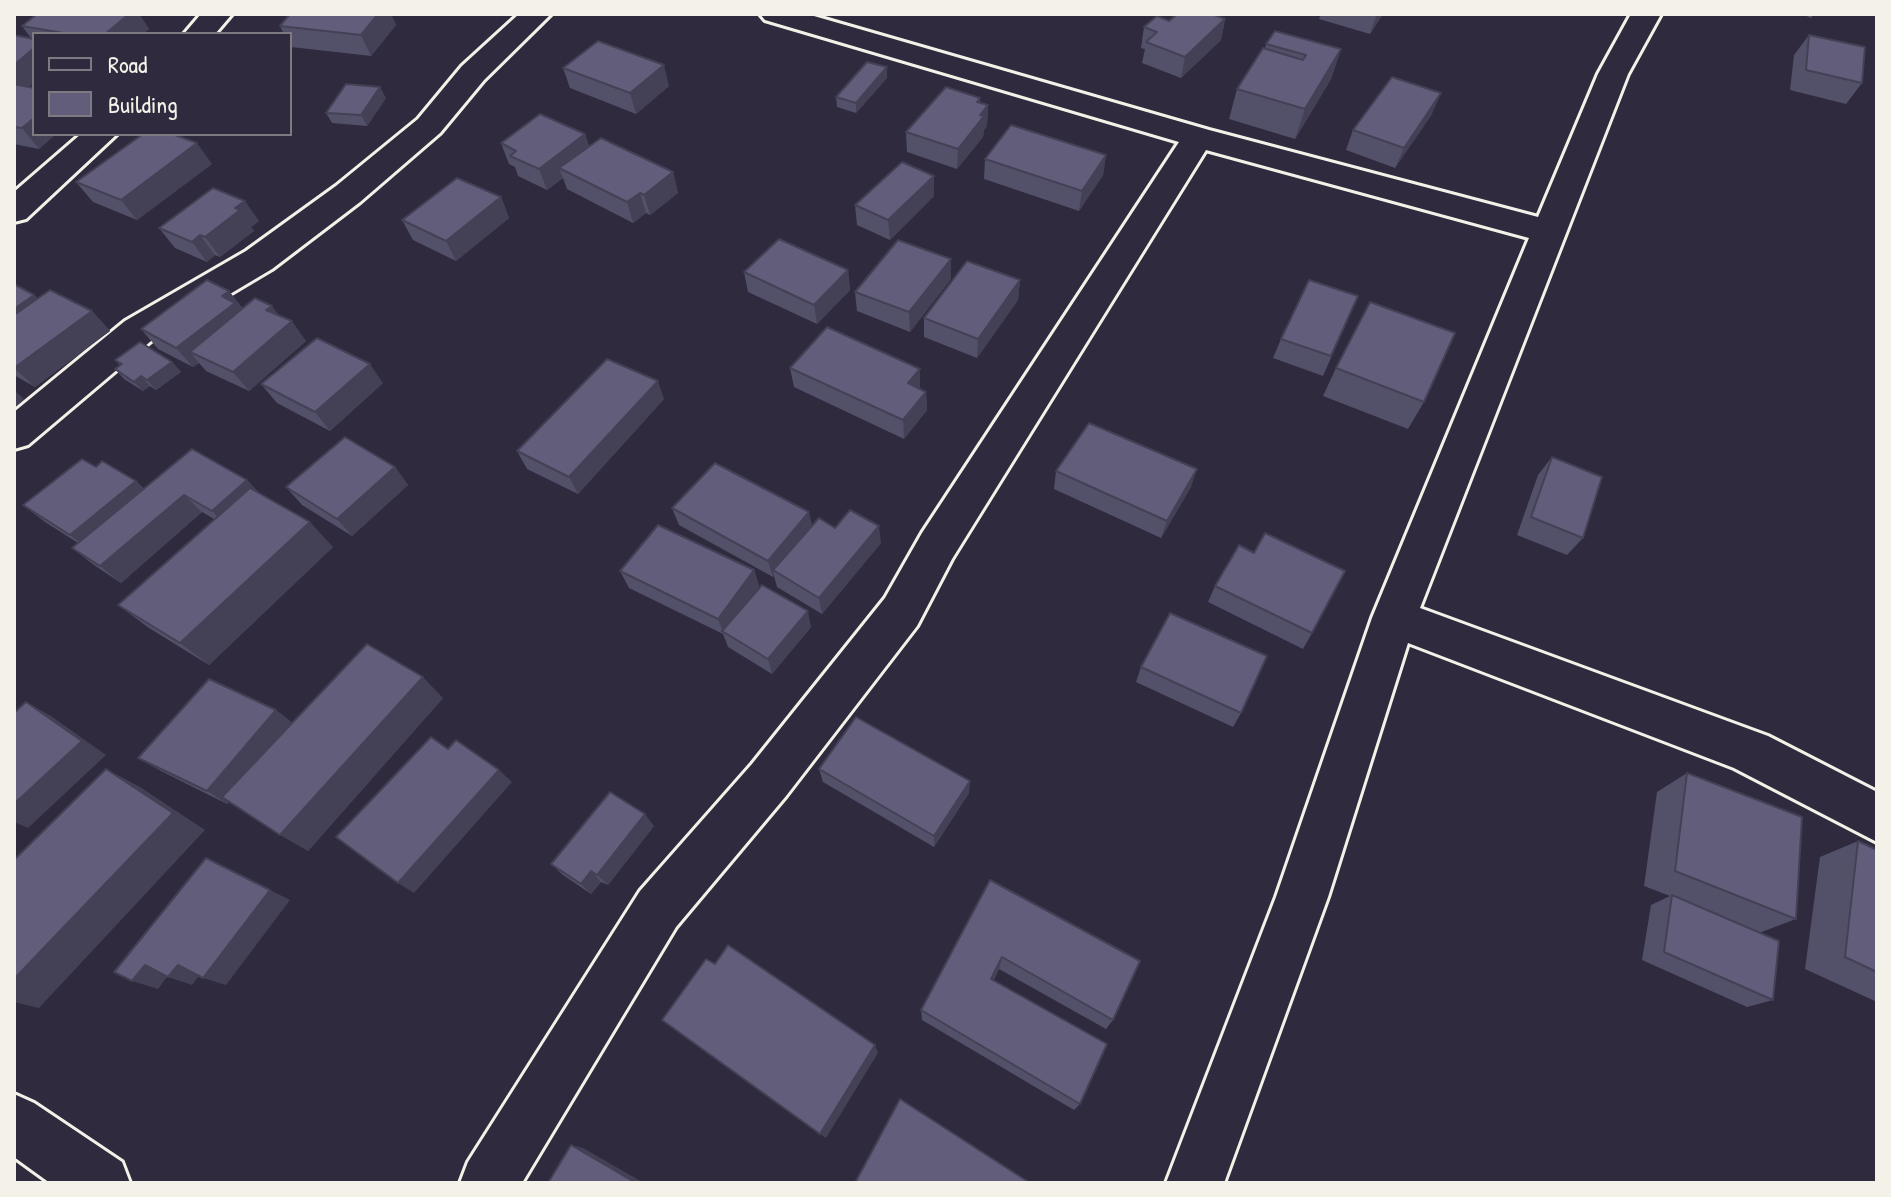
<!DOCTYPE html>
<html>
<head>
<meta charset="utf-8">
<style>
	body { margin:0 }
	#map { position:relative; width:1891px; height:1197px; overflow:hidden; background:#2f2a3d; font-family:"Patrick Hand",sans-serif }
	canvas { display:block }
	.frame { position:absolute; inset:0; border:16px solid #f4f1e8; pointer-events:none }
	.legend { position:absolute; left:32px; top:32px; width:260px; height:104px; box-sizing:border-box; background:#2f2a3d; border:2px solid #7e7a81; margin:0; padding:10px 14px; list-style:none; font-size:24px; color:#f4f1e8 }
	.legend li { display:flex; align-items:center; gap:16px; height:40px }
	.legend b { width:40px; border:2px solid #7e7a81 }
</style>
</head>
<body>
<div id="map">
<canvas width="1891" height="1197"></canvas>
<div class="frame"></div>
<ul class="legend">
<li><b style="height:10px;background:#2f2a3d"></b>Road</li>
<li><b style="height:22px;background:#615d7b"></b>Building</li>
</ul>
</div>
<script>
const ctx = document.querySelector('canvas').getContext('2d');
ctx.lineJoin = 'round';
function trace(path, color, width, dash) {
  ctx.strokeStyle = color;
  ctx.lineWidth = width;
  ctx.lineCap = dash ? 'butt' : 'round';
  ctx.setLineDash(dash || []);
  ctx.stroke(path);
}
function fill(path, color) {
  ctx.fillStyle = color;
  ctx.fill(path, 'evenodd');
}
const street = new Path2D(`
	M201 14H232L215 34H184Z
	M519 14H551L484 80 440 133 360 202 272 269 151 341 28 445 14 449V412L125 321 246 251 336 186 418 119 462 66Z
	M760 14H807L1209 130 1538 217 1598 74 1631 14H1661L1628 74 1420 608 1768 736 1877 792V842L1734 768 1408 643 1328 897 1224 1183H1166L1276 897 1372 618 1529 238 1206 150 952 559 917 626 786 796 676 927 522 1183H460L468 1162 640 891 752 764 885 598 922 533 1179 142 765 20Z
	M81 134H117L26 219 14 222V192Z
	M14 1094 34 1103 122 1162 130 1183H50L14 1157Z`);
trace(street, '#f4f1e8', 6);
fill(street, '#2f2a3d');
fill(new Path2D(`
	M37 14H139L149 29 143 34H34V82L29 87 34 134H56L39 149 14 144V35L31 38 22 26Z
	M290 14H391L396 25 371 56 291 47 290 44V34H284L280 26Z
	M1321 14H1383L1370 34 1319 19Z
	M1802 14H1814L1811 18Z
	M1225 19 1221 40 1181 78 1142 63 1145 49 1141 48 1144 27 1169 21Z
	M1809 35 1862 83 1846 104 1790 90 1794 55Z
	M1266 44 1341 49 1331 79 1295 139 1229 119 1237 89 1265 49Z
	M563 68 669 86 636 114 570 88Z
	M887 78 856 113 837 107 836 97Z
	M386 98 367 126 332 123 326 113Z
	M980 98V103L988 105 987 126 984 130 983 137 957 169 907 152 906 132Z
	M1432 114 1395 168 1346 150 1353 130Z
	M585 134 589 146 673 172 678 193 650 215 646 213 633 223 567 189 563 178 547 190 518 176 515 167 509 164 501 143Z
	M1106 155 1103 175 1079 211 984 179 985 159Z
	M212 164 137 220 93 202 76 182Z
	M934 176V196L890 240 857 225 855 205Z
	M501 197 509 218 456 261 413 240 402 220Z
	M259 221 251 227 254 231 220 257 215 255 207 262 175 248 159 228Z
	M951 259V279L910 332 857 311 855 292Z
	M848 270 850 290 817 324 748 292 744 272Z
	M1020 280 1018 300 977 358 924 337V318Z
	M14 284 34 295 38 299 92 311 110 331 35 387 14 375Z
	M229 291 242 308 279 315 306 341 249 391 206 371 199 363 193 367 158 349 141 329Z
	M1358 296 1323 376 1273 358 1281 339Z
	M115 360 172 362 181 372 156 390 150 386 143 391 124 379 115 369 121 366Z
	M790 368 920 369V389L926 392 927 410 904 439 794 387Z
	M1336 368 1424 402 1408 429 1323 396Z
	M383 383 330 431 277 403 261 384Z
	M664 399 578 494 527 469 517 451Z
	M1552 457 1583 538 1567 555 1517 535 1538 475Z
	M96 467 136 481 144 489 247 480 261 495 333 547 209 665 149 628 118 605 214 519 202 512 121 583 94 565 72 548 78 543 45 522 23 505Z
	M395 467 408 485 352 536 302 505 286 487Z
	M1056 471 1191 487 1161 538 1054 489Z
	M672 508 812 526 835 528 881 543 822 614 777 587 774 576 773 577 679 525Z
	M1254 553 1312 633 1303 649 1208 602 1215 586Z
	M754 570 759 586 748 601 811 627 772 674 728 647 723 634 629 588 620 571Z
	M1141 667 1241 713 1233 727 1136 682Z
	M443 698 308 851 229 802 227 804 161 771 138 758 276 710 292 723Z
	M819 769 969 793 934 847 823 782Z
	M1687 773 1796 919 1759 933 1773 1000 1747 1007 1642 960 1651 905 1670 896 1644 886 1657 792Z
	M654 826 608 885 601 882 591 894 563 875 551 864Z
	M1858 841 1877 850V1002L1805 969 1820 857Z
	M990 880 1113 1020 1106 1029 999 969 994 980 1080 1104 1074 1110 922 1020 921 1010Z`), '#53506a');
fill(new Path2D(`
	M129 14H139L149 29 143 34H105Z
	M378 14H391L396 25 371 56 361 35Z
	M1377 14H1383L1370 34Z
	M1225 19 1221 40 1181 78 1185 57Z
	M34 48V82L14 99V65Z
	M1341 49 1331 79 1295 139 1305 109Z
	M664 65 669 86 636 114 630 93Z
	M887 67V78L856 113V103Z
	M380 87 386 98 367 126 361 115Z
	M1441 93 1432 114 1395 168 1404 148Z
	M988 105 987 126 984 130 983 137 957 169 958 149Z
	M34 118V134H56L39 149 22 128Z
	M585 134 592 155 559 168 563 178 547 190 539 169Z
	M197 143 212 164 137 220 121 200Z
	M1106 155 1103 175 1079 211 1082 191Z
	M673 172 678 193 650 215 644 195Z
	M934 176V196L890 240 888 220Z
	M640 193 646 213 633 223 627 202Z
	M501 197 509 218 456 261 446 241Z
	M245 201 259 221 251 227 254 231 220 257 205 237Z
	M200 235 215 255 207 262 192 242Z
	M951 259V279L910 332 909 312Z
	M848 270 850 290 817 324 814 305Z
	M1020 280 1018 300 977 358 978 339Z
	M229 291 244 311 190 352 199 363 193 367 176 348 222 296Z
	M34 295 54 315 14 343V309Z
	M272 306 286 325 266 310Z
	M92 311 110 331 35 387 14 368Z
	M292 321 306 341 249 391 233 372Z
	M172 362 181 372 156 390 147 380Z
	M370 364 383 383 330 431 315 412Z
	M920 369V388L909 402 908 383Z
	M141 376 150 386 143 391 134 382Z
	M658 381 664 399 578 494 569 477Z
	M14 390 24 399 14 408Z
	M926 392 927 410 904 439 903 420Z
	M395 467 408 485 352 536 337 519Z
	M1197 469 1191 487 1161 538 1167 521Z
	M247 480 264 498 229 528 212 511Z
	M136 481 155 499 92 552 70 535Z
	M184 495 202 512 121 583 100 566Z
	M809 512 813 529 773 570 774 576 773 577 768 561Z
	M310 522 333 547 209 665 180 643Z
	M879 526 881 543 822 614 819 598Z
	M754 570 759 586 725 633 723 632 718 619Z
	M808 611 811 627 772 674 768 659Z
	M423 677 443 698 308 851 280 835Z
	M26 702 51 716 106 755 28 828 14 822V804Z
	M276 710 294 724 227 804 207 791Z
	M106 769 140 787 205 830 39 1008 14 1002V979Z
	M499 770 512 782 414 893 398 883Z
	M970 781 969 793 934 847V836Z
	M645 814 654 826 608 885 597 875Z
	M206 858 290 900 226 985 203 978Z
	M591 871 601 882 591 894 581 884Z
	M1002 957 999 969 989 989 991 979Z
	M145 965 170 973 158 989 132 981Z
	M178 965 201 973 192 985 168 977Z
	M875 1045 878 1053 826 1138 820 1134Z
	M571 1145 583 1148 644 1183H636Z`), '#444156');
const building = new Path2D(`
	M37 14H129L105 34H69L22 26Z
	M290 14H378L361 35 280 26Z
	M1177 14H1212L1225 19 1185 57 1146 42 1157 32 1144 27 1157 16 1169 21Z
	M1275 31 1341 49 1305 109 1237 89 1263 48 1303 60 1306 55 1266 44Z
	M14 35 34 39V48L14 65Z
	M1809 35 1865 47 1862 83 1806 70Z
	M598 41 664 65 630 93 563 68Z
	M867 62 887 67 856 103 836 97Z
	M1392 77 1441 93 1404 148 1353 130Z
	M14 84 34 88V118L22 128 14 127Z
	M346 84 380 87 361 115 326 113Z
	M946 87 980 98 977 102 988 105 980 115 984 116 958 149 906 132Z
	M540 114 585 134 539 169 510 156 516 151 501 143Z
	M1011 125 1106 155 1082 191 985 159Z
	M143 134H172L197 143 121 200 76 182Z
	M601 138 673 172 644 195 640 193 627 202 559 168Z
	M902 162 934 176 888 220 855 205Z
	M457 178 501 197 446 241 402 220Z
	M213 188 245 201 235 208 240 210 205 237 200 235 192 242 159 228Z
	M779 239 848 270 814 305 744 272Z
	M898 240 951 259 909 312 855 292Z
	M967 261 1020 280 978 339 924 318Z
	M207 280 229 291 222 296 235 303 176 348 141 329Z
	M1309 280 1358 296 1331 356 1281 339Z
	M14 284 34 295 14 309Z
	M50 290 92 311 14 368V315Z
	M255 298 272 306 266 310 292 321 233 372 190 352Z
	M1370 302 1455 333 1424 402 1336 368Z
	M827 327 920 369 908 383 926 392 903 420 790 368Z
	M317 338 370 364 315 412 261 384Z
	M140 342 172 362 147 380 141 376 134 382 115 369 122 364 115 360Z
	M607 359 658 381 569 477 517 451Z
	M1089 423 1197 469 1167 521 1056 471Z
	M345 437 395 467 337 519 286 487Z
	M192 449 247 480 212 511 184 495 100 566 72 548Z
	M1552 457 1602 477 1583 538 1531 517Z
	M82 459 96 467 102 461 136 481 70 535 23 505Z
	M715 463 809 512 768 561 672 508Z
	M250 488 310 522 180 643 118 605Z
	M850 510 879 526 819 598 773 570 819 518 835 528Z
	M658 525 754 570 718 619 620 571Z
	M1265 533 1345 571 1312 633 1215 586 1239 545 1254 553Z
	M762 585 808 611 768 659 722 631Z
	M1170 613 1267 656 1241 713 1141 667Z
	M367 644 423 677 280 835 222 797Z
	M209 679 276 710 207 791 138 758Z
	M26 702 82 741 14 804V713Z
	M856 717 970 781 934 836 819 769Z
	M431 737 448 749 456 740 499 770 398 883 336 837Z
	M106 769 173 813 14 979V860Z
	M1687 773 1802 817 1796 919 1675 871Z
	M610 792 645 814 597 875 591 871 581 884 551 864Z
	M1858 841 1877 850V972L1845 957Z
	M206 858 270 890 203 978 178 965 168 977 145 965 132 981 114 972Z
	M990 880 1140 961 1113 1020 1002 957 991 979 1107 1044 1080 1104 921 1010Z
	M1672 895 1779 941 1773 1000 1664 952Z
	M728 945 875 1045 820 1134 662 1020 706 959 715 964Z
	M900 1099 1030 1183H855Z
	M571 1145 636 1183H548Z`);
fill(building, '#615d7b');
trace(building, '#444156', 2);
</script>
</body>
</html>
